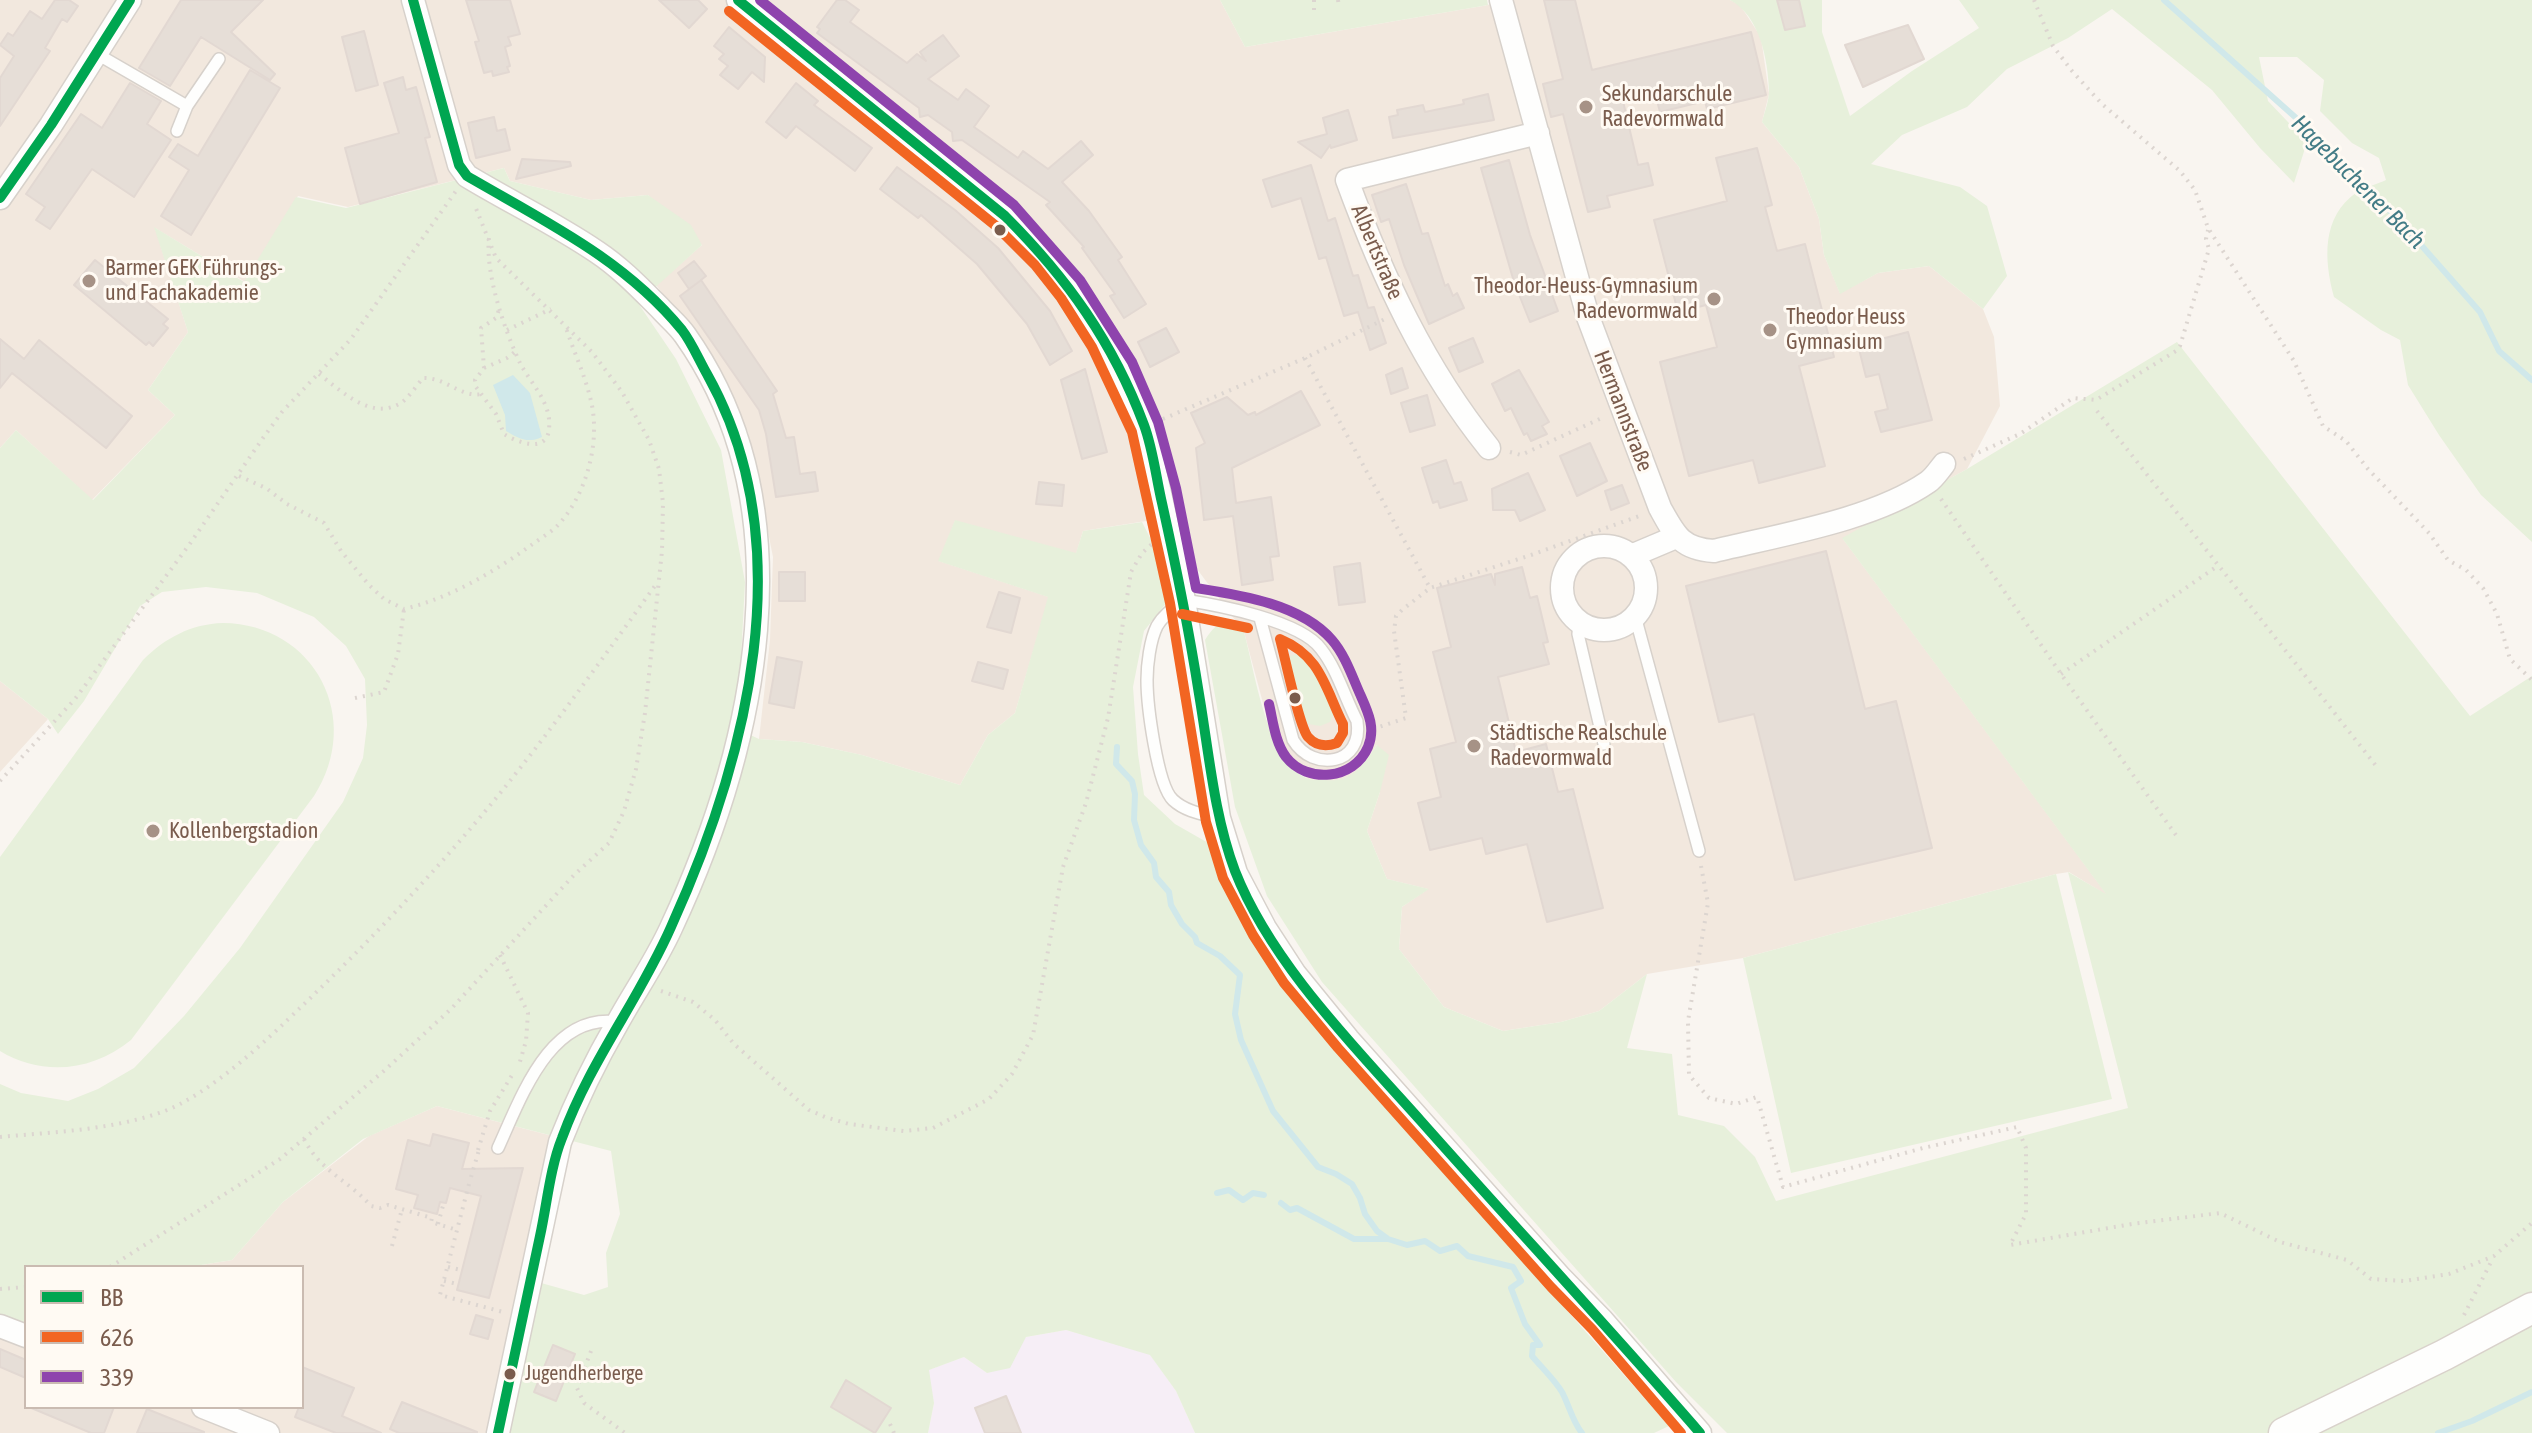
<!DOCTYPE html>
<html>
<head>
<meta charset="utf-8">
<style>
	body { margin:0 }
	#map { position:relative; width:2532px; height:1433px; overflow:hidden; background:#f9f5f0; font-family:"Asap Condensed",sans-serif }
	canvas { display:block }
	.legend { position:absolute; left:24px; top:1265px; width:280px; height:144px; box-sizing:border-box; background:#fffaf3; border:2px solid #cabbb1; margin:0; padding:10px 14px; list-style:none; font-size:24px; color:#7a5c4d }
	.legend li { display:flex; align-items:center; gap:16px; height:40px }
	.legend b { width:40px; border:2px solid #cabbb1 }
</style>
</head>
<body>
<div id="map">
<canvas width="2532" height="1433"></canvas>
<ul class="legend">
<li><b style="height:10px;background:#00a651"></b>BB</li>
<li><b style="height:10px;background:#f26522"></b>626</li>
<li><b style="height:10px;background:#8e44ad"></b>339</li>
</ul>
</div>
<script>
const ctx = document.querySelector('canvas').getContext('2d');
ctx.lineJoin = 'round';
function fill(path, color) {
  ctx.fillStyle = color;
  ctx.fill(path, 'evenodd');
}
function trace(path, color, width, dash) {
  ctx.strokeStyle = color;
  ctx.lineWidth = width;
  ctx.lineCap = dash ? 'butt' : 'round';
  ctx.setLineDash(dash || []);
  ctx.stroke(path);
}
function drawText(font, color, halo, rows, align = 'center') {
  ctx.font = font + ' "Asap Condensed",sans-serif';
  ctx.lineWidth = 6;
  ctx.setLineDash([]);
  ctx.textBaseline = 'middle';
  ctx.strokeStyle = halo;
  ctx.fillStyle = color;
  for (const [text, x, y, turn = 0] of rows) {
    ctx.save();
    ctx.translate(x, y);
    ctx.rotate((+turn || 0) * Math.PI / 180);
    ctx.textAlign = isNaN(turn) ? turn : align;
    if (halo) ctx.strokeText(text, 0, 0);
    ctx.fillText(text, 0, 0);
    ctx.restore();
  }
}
fill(new Path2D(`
	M0 0H1220L1245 47 1488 5 1498 0H1730L1740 5 1761 37 1769 94 1762 122 1799 167 1819 219 1824 255 1840 293 1878 273 1929 266 1983 309 1994 337 2000 406 1967 469 1843 539 2108 896 2069 872 2056 874 1743 958 1647 974 1599 1011 1561 1022 1503 1031 1444 1007 1399 949 1402 907 1428 889 1387 879 1367 831 1380 792 1377 745 1359 771 1337 782 1308 779 1288 763 1271 733 1244 632 1197 569 1184 515 1083 531 1076 554 955 521 939 561 1049 597 1015 713 988 735 960 785 862 755 802 742 759 739 770 640 773 557 748 432 708 352 656 285 702 245 648 195 591 200 510 181 504 168 348 207 298 196 245 282 155 228 188 332 148 390 175 415 92 500 16 430 0 448Z
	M0 681 48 719 0 772Z
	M437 1106 564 1139 498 1433H0V1326L26 1336V1407H302V1267H189L232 1260 283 1202 369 1136Z`), '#f2e8de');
fill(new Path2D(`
	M1066 1330 1150 1354 1176 1391 1195 1433H928L934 1403 928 1370 964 1357 987 1373 1026 1337Z`), '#f6eef6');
fill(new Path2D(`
	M1220 0H1487L1488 5 1245 47Z
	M1730 0H1822V32L1850 116 1912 71 1979 28 1959 0H2532V542L2481 495 2439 435 2408 385 2400 340 2381 330 2334 297C2324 260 2321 217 2357 192 2365 187 2378 184 2386 180L2379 158 2352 143 2320 111 2324 80 2297 57H2259L2268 101 2307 142 2294 183 2260 148 2212 90 2112 9 2068 38 2007 69 1967 107 1902 135 1871 164 1960 187 1987 206 2007 276 1983 309 1929 266 1878 273 1840 294 1824 255 1819 219 1799 167 1762 122C1764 113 1769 101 1769 91 1768 60 1760 16 1730 0Z
	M504 168 510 181 591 200 648 195 691 225 702 245 638 303 676 359 721 450 745 582 741 659 731 726 759 739 802 742 862 755 960 785 988 735 1015 713 1048 597 938 561 955 520 1076 553 1083 531 1142 522 1172 581 1167 602 1144 631 1133 687 1138 754 1144 795 1175 824 1210 844 1230 893 1266 960 1311 1021 1669 1426 1654 1433H1195L1176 1391 1150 1355 1066 1330 1026 1337 1010 1368 987 1373 964 1357 929 1370 934 1403 928 1433H500L534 1281 584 1295 608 1287 606 1253 620 1214 611 1151 437 1106 363 1139 283 1202 232 1260 189 1267H26V1336L0 1326V1084L21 1093 68 1101 98 1089 134 1068 184 1016 240 948 343 802 363 758 367 725 365 679 346 646 314 617 257 593 206 587 162 592 140 606 84 701 58 734 48 719 0 681V448L16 430 93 500 175 415 148 390 188 332 154 227 244 282 296 197 346 208Z
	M2177 342 2470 716 2532 676V1308L2284 1433H1727L1676 1382 1322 982 1267 896 1235 807 1205 640C1217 621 1225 618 1244 632 1255 672 1266 758 1306 778 1311 780 1319 780 1325 780 1352 783 1363 765 1377 745L1389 755 1380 792 1367 831 1387 879 1429 889 1402 907 1399 949 1444 1007 1503 1031 1561 1022 1599 1011 1647 974 1627 1048 1672 1054 1678 1115 1724 1126 1755 1157 1776 1201 2128 1108 2068 872 2106 894 1842 538 1967 469Z
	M223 623C315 624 364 719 314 796L131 1040C93 1071 43 1077 0 1051V857L143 660C165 638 191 624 223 623Z
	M1302 652C1314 658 1335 696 1335 710 1334 715 1332 717 1330 722L1320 726 1308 724C1297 714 1283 669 1290 656Z
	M2056 874 2112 1099 1791 1173 1743 958Z
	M2532 1314V1433H2308Z`), '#e7f0db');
fill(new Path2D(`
	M513 375 530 393 542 437C527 444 518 438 506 431L505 415 493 385Z`), '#d0e8ea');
trace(new Path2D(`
	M2164 0 2304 125 2399 220 2480 312 2499 351 2532 380
	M1117 747 1116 764 1132 781 1135 794 1134 820 1141 845 1154 863 1156 877 1169 892 1171 905 1182 924 1195 937 1197 943 1220 956 1240 975 1235 1014 1241 1040 1273 1111 1318 1167 1336 1174 1352 1184 1360 1198 1365 1214 1377 1231 1388 1239 1407 1245 1425 1241 1440 1251 1457 1246 1468 1256 1513 1267 1521 1281 1511 1288 1525 1324 1540 1345H1533L1532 1356C1542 1368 1554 1379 1562 1392 1569 1405 1573 1423 1582 1433
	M1217 1193 1229 1190 1243 1200 1253 1193 1264 1195
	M1281 1203 1290 1210 1297 1208 1354 1239H1387
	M2438 1433 2472 1421 2532 1392`), '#d0e8ea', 6);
const building = new Path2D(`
	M55 0H69L78 6 67 22 62 19 45 48 50 51 0 126V78L14 56 0 45 8 33 13 36 30 11 42 19Z
	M181 0H263L231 32 275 74 270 80 201 37 170 86 139 68Z
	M466 0H510L520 34 508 37 511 45 505 47 510 66 507 67 509 72 493 76 492 71 484 73 475 42 479 41Z
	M659 0H698L707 9 689 28Z
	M837 0H845L859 10 850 22 907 63 917 54 926 61 920 52 943 35 959 56 928 79 958 100 966 89 989 106 974 127 1018 158 1023 151 1048 169 1081 141 1093 155 1062 182 1089 211 1122 257 1118 260 1146 304 1124 318 1110 296 1115 294 1082 248 1084 247 1046 205 1050 202 962 140 953 141 952 132 928 115 920 117 919 108 817 33 820 29 817 27Z
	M1544 0H1575L1592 70 1751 32 1766 95 1707 109 1705 101 1660 112 1654 89 1622 97 1638 165 1648 163 1653 185 1607 196 1610 207 1588 212 1563 114 1551 117 1543 84 1563 79Z
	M1777 0H1799L1805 26 1785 30Z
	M1908 25 1924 59 1863 87 1845 45Z
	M729 27 765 57 764 82 752 72 738 89 720 75 728 66 719 59 724 54 714 46Z
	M364 31 378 85 356 91 342 37Z
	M250 70 280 88 191 235 161 216 189 170 169 157 178 144 198 156Z
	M403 77 406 90 416 87 430 137 425 138 437 182 360 204 345 148 399 133 384 83Z
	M130 83 161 101 147 124 171 140 134 197 92 169 50 229 36 220 45 207 26 194 81 114 102 128Z
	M796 83 818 101 814 105 872 148 855 171 796 126 786 138 766 122Z
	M1488 94 1494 120 1393 138 1389 117 1398 115 1397 110 1423 105 1425 112 1464 104 1463 100Z
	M1348 110 1357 140 1331 148 1330 145 1321 158 1298 142 1327 134 1323 118Z
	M494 117 497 131 505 129 510 150 476 158 468 123Z
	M1757 148 1772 205 1765 207 1777 251 1805 244 1834 357 1799 366 1825 466 1759 483 1753 460 1689 476 1660 362 1717 347 1706 305 1678 312 1654 220 1727 201 1716 158Z
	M522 159 570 162 571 166 516 179Z
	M1509 160 1530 235 1558 311 1530 322 1514 282 1481 168Z
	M1311 165 1328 221 1335 218 1353 276 1358 275 1368 308 1374 307 1386 343 1370 350 1358 312 1344 316 1326 257 1319 259 1301 198 1272 207 1263 180Z
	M897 167 955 210 998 248 1050 311 1072 351 1050 365 1027 324 977 264 921 215 918 218 880 189Z
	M1406 184 1422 234 1428 233 1445 286 1448 284 1453 296 1457 293 1464 308 1429 324 1404 265 1389 219 1381 222 1372 195Z
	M95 260 168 319 163 324 168 328 153 346 149 342 146 345 74 285Z
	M694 261 706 276 701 280 777 391 773 394 786 438 794 437 800 474 815 472 818 491 776 497 766 434 759 410 680 296 700 281 689 289 678 273Z
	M1166 328 1179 352 1150 367 1138 342Z
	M1908 332 1932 420 1881 432 1875 412 1888 409 1879 374 1866 377 1858 345Z
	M1473 338 1483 362 1459 372 1449 348Z
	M0 339 24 359 39 340 132 416 106 448 12 373 0 388Z
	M1402 368 1408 388 1391 394 1386 375Z
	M1085 369 1107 452 1082 459 1061 380Z
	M1519 370 1549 422 1542 426 1547 434 1531 441 1527 433 1524 435 1511 408 1505 411 1492 384Z
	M1301 391 1320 425 1232 468 1236 503 1271 497 1279 556 1270 557 1273 580 1242 585 1233 516 1204 520 1196 448 1205 443 1191 413 1227 397 1248 415 1255 412 1256 415Z
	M1427 395 1435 425 1410 432 1401 403Z
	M1590 443 1607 481 1577 496 1560 456Z
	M1446 460 1454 484 1461 482 1467 500 1440 508 1438 501 1433 503 1422 468Z
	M1528 473 1545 510 1520 521 1515 510H1493L1492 489Z
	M1039 482 1064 485 1062 506 1036 504Z
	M1622 485 1629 503 1611 510 1605 491Z
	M1826 551 1865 709 1896 701 1932 848 1795 880 1754 714 1719 722 1686 586Z
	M1360 563 1365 602 1339 605 1334 567Z
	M1522 567 1530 598 1537 596 1548 642 1543 643 1549 664 1498 677 1516 752 1546 744 1558 792 1573 789 1603 908 1547 922 1527 844 1486 854 1482 838 1430 850 1418 803 1441 797 1430 749 1456 742 1433 652 1451 647 1437 588 1491 574 1495 585V574Z
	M779 572H805V601H779Z
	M999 592 1020 598 1011 633 987 627Z
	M777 657 802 662 794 708 769 703Z
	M978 662 1008 670 1003 689 972 681Z
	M433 1134 469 1143 462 1169 523 1168 489 1298 457 1290 481 1196 450 1188 446 1203 440 1202 437 1214 414 1208 418 1195 396 1189 408 1140 430 1146Z
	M476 1315 493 1320 488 1339 470 1334Z
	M553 1345 575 1354 556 1401 534 1392Z
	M0 1349 26 1360V1378L0 1367Z
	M302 1367 354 1388 342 1416 381 1433H336L295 1417 299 1407H302Z
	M846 1380 891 1408 875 1433 831 1407Z
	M1006 1396 1021 1433H985L975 1408Z
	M402 1402 477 1432V1433H399L390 1429Z
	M29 1407H114L104 1433H91Z
	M147 1409 204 1432V1433H137Z`);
fill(building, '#e6ded7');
trace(building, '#e2d8d2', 2);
const lane = new Path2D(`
	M97 54 187 106 177 131
	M187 106 219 59
	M1635 616 1699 851
	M1579 622 1578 634 1604 744
	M1219 818C1203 814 1186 812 1173 800 1157 785 1147 704 1147 680 1147 665 1150 640 1157 626 1163 615 1175 607 1184 600 1218 605 1301 621 1321 649 1337 669 1345 698 1357 721 1364 765 1313 773 1293 740L1260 618
	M498 1148C521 1098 550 1012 618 1022`);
const street = new Path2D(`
	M413 0 459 165 467 176C510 202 556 224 597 252 621 268 640 288 660 308 668 317 678 325 685 335 809 510 755 748 671 928 656 961 635 991 618 1022 596 1060 576 1101 560 1142L498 1433
	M738 0 1005 216 1045 256 1072 290 1104 340 1145 427 1184 600 1219 818 1236 873 1265 928 1295 974 1348 1039 1561 1278 1602 1320 1700 1433
	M1501 0 1588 317 1660 508C1675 535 1681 549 1714 551 1779 535 1873 520 1928 482 1934 478 1939 470 1944 464
	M0 198 51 125 130 0
	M1489 448C1424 367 1383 278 1347 180L1538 133
	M1562 588a42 42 0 1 1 84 0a42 42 0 1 1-84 0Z
	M1631 556 1676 537
	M0 1326 26 1336
	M203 1407 268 1433`);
const secondary = new Path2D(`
	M2284 1433 2444 1355 2532 1308`);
trace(lane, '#d7d1cb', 14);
trace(street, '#d7d1cb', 25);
trace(secondary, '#d9d2cb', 33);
trace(new Path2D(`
	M1314 0V10
	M1338 0 1339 7
	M2034 0 2053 46 2072 71 2102 104 2180 171 2195 190 2208 228 2294 361 2323 426 2346 441 2368 469 2429 533 2448 560 2466 570 2483 588 2497 614 2510 659 2532 680
	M489 238C485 274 505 331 520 363 531 384 552 403 549 429 547 454 516 442 504 434L496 414 476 387 475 380 484 368 481 328 496 318 500 307
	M507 330 551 309
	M1305 358 1430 588
	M484 368 507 358 516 351
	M319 374C339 389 369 419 397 405 407 401 416 386 423 378 445 377 461 398 482 394
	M2097 411 2377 767
	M1163 419 1305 358 1385 319
	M1510 452 1521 455 1604 417
	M1964 459 2020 434 2073 398 2096 400 2176 351 2180 346 2209 249 2206 239 2208 230
	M239 476 266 488 287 504 324 523 341 551 369 585 384 599 404 609C450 598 492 573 530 546 538 540 548 534 555 528 586 498 601 442 591 401 585 375 573 350 565 325
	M1941 499 2061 674 2178 838
	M2061 674 2219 565
	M355 698 384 692 398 654 404 609
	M1373 729 1406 718 1394 631 1396 616 1402 610 1430 588 1531 555 1642 515
	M0 781 75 699 189 545 263 438 282 412 351 339 456 191
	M1701 866 1708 903 1688 1021 1689 1075 1709 1098 1736 1104 1757 1097 1783 1187 1923 1148 2017 1127 2026 1148V1214L2010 1245 2132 1224 2220 1213 2280 1242 2347 1260 2371 1279 2405 1281 2449 1274 2494 1256 2532 1223
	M500 955 528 1013 526 1041 519 1065
	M661 991 693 1002 715 1020 734 1044 809 1110 825 1117 849 1124 904 1131 933 1128 989 1099 1012 1074 1033 1035 1063 867 1086 803 1108 718 1131 572 1142 553 1152 544
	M0 1137C54 1132 111 1130 162 1112 209 1095 266 1041 302 1006 370 941 436 871 497 797 553 728 605 655 657 583
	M304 1139C320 1171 348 1180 371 1206L380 1208 388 1205 432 1218 431 1222 457 1230
	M478 1150 490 1111 514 1072
	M471 1177 479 1150
	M469 1184 440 1295 503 1312
	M438 1224 444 1202
	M392 1246 402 1209
	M110 1267 280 1159 385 1070 451 1009 574 875 609 843 624 811 636 769 645 713 662 551 663 503 659 469 649 440 622 392 592 352 496 258 475 206
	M448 1267 461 1270
	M444 1281 458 1284
	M0 1289 26 1287
	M2464 1315 2493 1258
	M591 1351 577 1388 584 1403 625 1433
	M890 1424 894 1433`), '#dcd5d0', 4, [2, 6]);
trace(lane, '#fefefd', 11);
trace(street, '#fefefd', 22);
trace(secondary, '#fefefd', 30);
trace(new Path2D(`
	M413 0 459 165 467 176C544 221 624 259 682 330 692 343 699 360 707 374 803 545 747 759 671 927 639 1000 590 1061 562 1138 550 1168 547 1204 540 1236 526 1302 512 1367 498 1433
	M738 0 1005 216C1067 278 1113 342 1144 425 1153 449 1156 477 1162 503 1176 566 1189 630 1199 694 1209 753 1214 815 1235 871 1271 963 1355 1047 1420 1120 1513 1225 1608 1327 1700 1433
	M0 198 51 125 130 0`), '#00a651', 10);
trace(new Path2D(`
	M729 11 996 226 1035 265 1061 298 1092 347 1132 432 1170 603 1206 822 1223 878 1253 935 1284 983 1338 1048 1551 1287 1592 1329 1681 1433
	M1182 614 1248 628
	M1280 639C1321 656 1325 688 1343 724V733L1337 743C1326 747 1316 746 1308 737 1299 726 1285 657 1280 639Z`), '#f26522', 10);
trace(new Path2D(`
	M760 0 1014 205 1080 280 1132 362 1158 422 1176 488 1196 588C1240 595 1301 604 1332 640 1345 655 1352 676 1360 694 1368 712 1376 728 1368 747 1354 780 1307 784 1286 757 1275 742 1273 721 1269 704`), '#8e44ad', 10);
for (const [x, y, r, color] of [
	[1586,107,8,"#a69286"],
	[1000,230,7,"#7a5c4d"],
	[89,281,8,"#a69286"],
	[1714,299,8,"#a69286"],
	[1770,330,8,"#a69286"],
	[1295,698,7,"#7a5c4d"],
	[1474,746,8,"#a69286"],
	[153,831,8,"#a69286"],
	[510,1374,7,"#7a5c4d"]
]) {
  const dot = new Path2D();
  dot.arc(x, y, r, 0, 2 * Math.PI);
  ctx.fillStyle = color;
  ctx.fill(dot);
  trace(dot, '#fffaf3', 3);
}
drawText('20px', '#7a5c4d', '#fffaf3', [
	["Jugendherberge",525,1374]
], 'left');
drawText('22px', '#7a5c4d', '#fffaf3', [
	["Sekundarschule",1602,94],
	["Radevormwald",1602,119],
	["Barmer GEK Führungs-",105,268],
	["und Fachakademie",105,293],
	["Theodor-Heuss-Gymnasium",1698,286,"right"],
	["Radevormwald",1698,311,"right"],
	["Theodor Heuss",1786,317],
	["Gymnasium",1786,342],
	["Städtische Realschule",1490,733],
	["Radevormwald",1490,758],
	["Kollenbergstadion",169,831]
], 'left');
drawText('22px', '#7a5c4d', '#fffaf3', [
	["Albertstraße",1377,252,67],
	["Hermannstraße",1623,411,69]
]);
drawText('italic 24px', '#437c86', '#fffaf3', [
	["Hagebuchener Bach",2358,182,45]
]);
</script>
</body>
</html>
